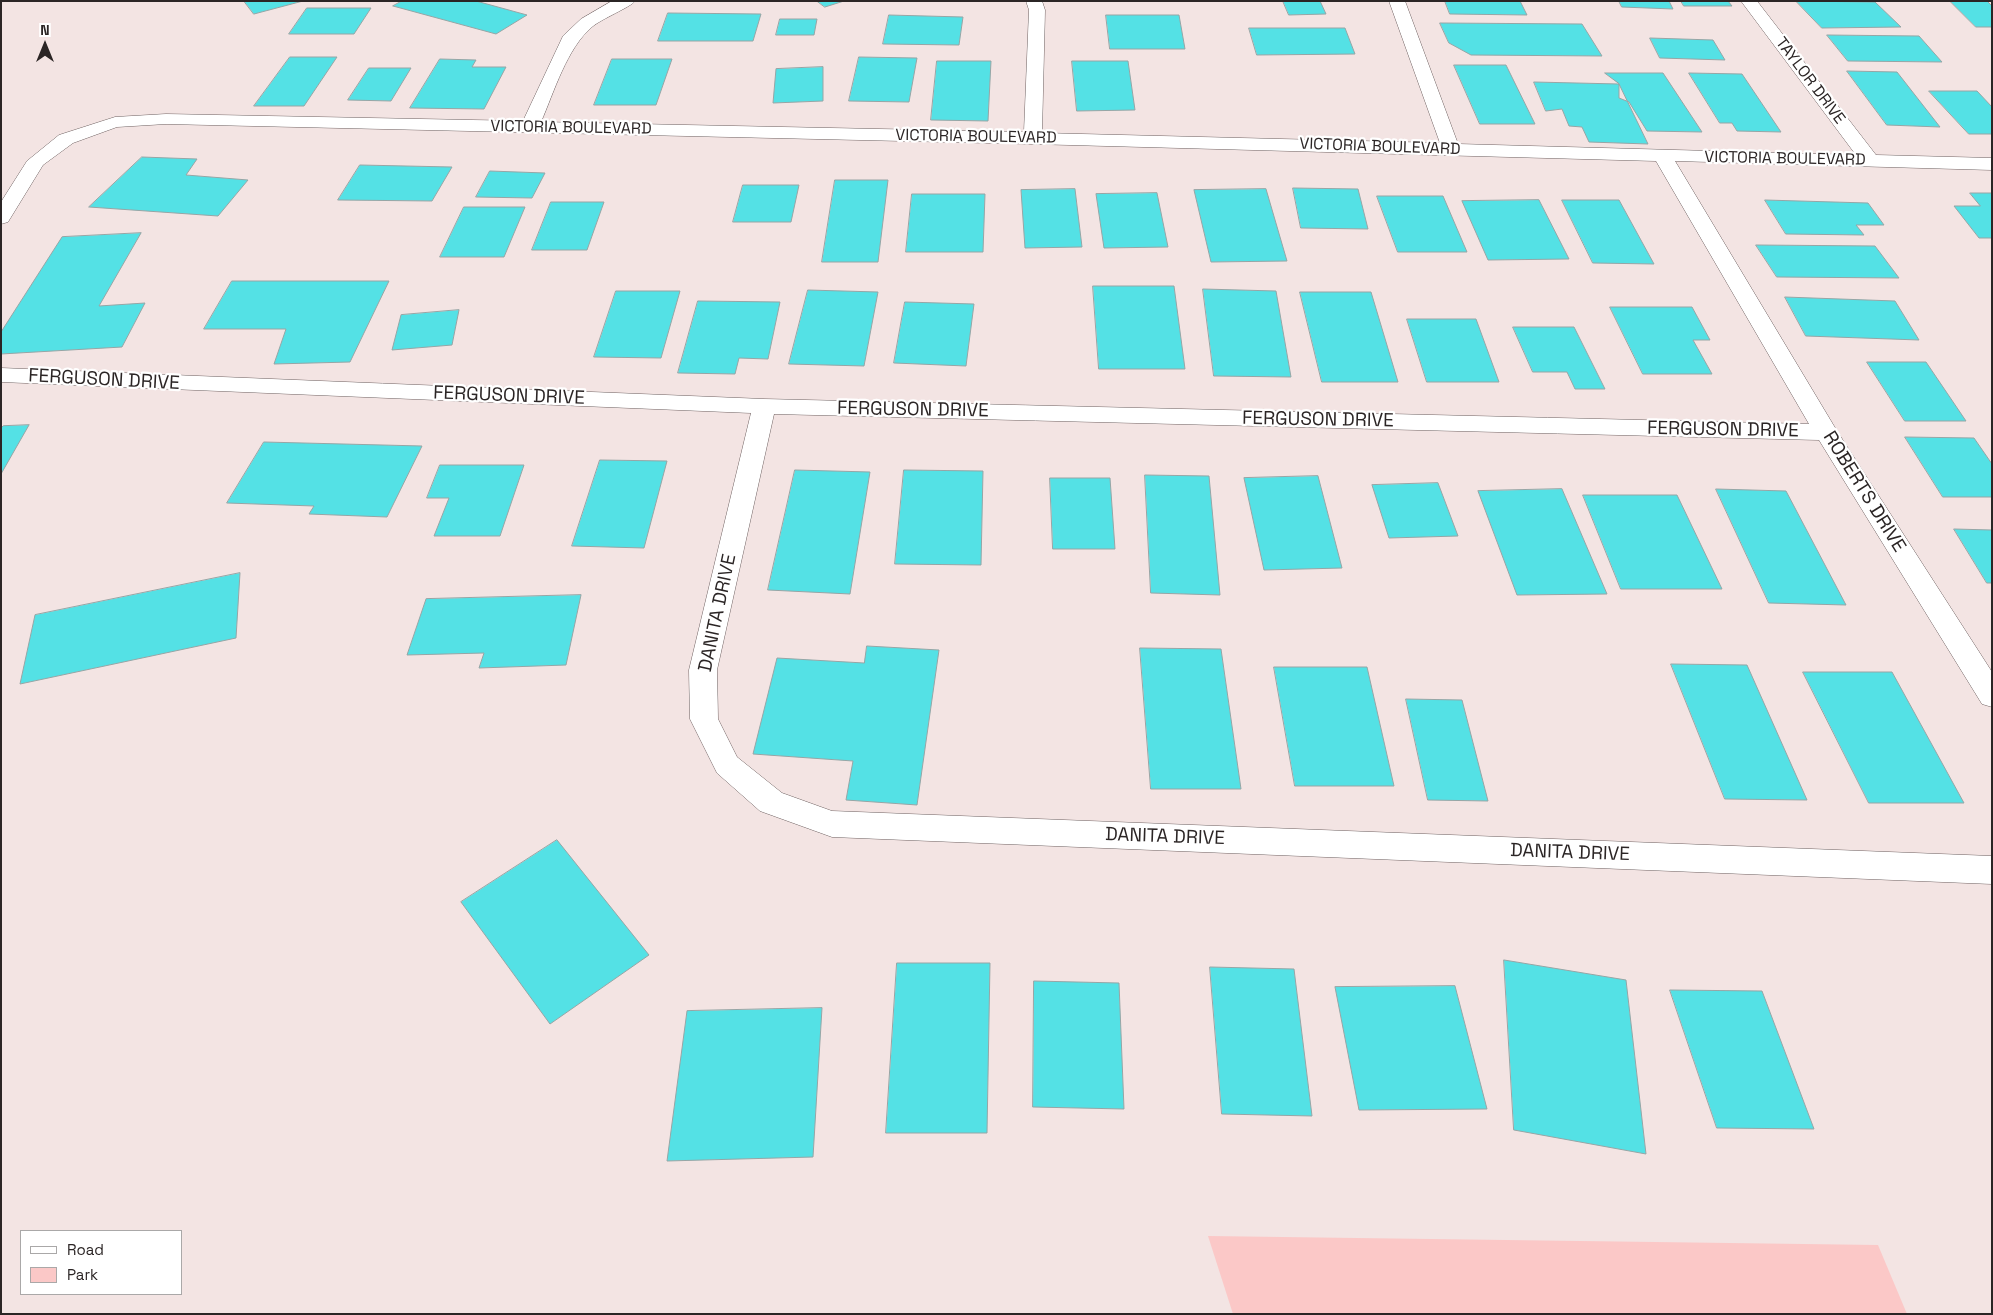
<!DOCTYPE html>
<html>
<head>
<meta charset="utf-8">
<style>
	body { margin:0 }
	#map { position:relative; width:1993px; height:1315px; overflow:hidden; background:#f3e4e3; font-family:"Space Grotesk",sans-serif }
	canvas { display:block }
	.frame { position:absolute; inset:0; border:2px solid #2b2525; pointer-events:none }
	.legend { position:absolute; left:20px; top:1230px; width:162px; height:65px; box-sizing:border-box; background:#fff; border:1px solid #aaa8a8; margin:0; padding:6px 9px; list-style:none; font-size:15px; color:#2b2525 }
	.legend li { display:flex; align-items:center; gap:10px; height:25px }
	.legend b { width:25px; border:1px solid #aaa8a8 }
	.north { position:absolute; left:20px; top:20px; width:50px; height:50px; -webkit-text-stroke:4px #fff; paint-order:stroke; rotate:0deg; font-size:14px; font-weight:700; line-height:20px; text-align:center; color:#2b2525 }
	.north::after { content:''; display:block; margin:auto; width:18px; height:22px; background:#2b2525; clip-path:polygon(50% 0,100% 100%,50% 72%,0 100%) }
</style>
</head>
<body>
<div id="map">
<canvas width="1993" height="1315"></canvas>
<div class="frame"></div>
<ul class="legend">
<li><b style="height:6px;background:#fff"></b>Road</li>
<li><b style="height:14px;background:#fbc8c7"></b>Park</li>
</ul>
<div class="north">N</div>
</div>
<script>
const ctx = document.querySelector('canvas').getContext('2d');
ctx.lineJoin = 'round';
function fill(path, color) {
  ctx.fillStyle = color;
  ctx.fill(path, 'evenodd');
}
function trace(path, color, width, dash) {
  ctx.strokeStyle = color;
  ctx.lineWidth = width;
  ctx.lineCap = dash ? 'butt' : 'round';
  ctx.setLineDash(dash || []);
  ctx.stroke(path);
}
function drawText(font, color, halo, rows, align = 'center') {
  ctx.font = font + ' "Space Grotesk",sans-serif';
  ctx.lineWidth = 4.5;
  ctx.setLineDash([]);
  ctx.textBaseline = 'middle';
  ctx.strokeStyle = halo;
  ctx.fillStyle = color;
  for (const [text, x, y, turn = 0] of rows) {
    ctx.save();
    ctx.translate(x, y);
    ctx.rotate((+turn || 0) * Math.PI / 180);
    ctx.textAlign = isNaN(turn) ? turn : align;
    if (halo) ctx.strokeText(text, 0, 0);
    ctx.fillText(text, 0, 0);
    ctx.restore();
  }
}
fill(new Path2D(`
	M1208 1236 1878 1245 1907 1314H1233Z`), '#fbc8c7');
const building = new Path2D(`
	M244 1H303L254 14Z
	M402 1H476L527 15 496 34 393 6Z
	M817 1H844L825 7Z
	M1283 1H1320L1326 14 1289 15Z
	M1445 1H1520L1527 15 1450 14Z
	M1619 1H1669L1673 9 1622 7Z
	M1681 1H1728L1732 6H1684Z
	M1796 1 1875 2 1901 27 1822 28Z
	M1950 1H1987L1992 6V27H1976Z
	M307 8H371L354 34H289Z
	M668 13 761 14 753 41H658Z
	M889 15 963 17 959 45 883 44Z
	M1106 15H1179L1185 49H1110Z
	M780 19H817L814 35H776Z
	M1440 23 1582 24 1602 56 1471 55 1449 43Z
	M1249 28H1345L1355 54 1257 55Z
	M1827 35 1919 36 1942 62 1848 61Z
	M1650 38 1713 40 1725 60 1660 58Z
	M290 57H337L304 106H254Z
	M859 57 917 58 909 102 849 101Z
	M440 59 476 60 472 67H506L484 109 410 108Z
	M612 59H672L656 105H594Z
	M937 61H991L988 121 931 120Z
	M1072 61H1128L1135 110 1077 111Z
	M1454 65H1506L1535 124H1480Z
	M823 67V101L773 103 776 69Z
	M369 68H411L391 101 348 100Z
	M1847 71 1897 72 1940 127 1887 125Z
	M1605 73H1663L1702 132 1647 131 1629 102 1619 98V84Z
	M1689 73 1742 74 1781 132 1737 131 1732 123H1720Z
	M1534 82 1619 84 1648 144 1589 142 1582 127 1569 126 1562 109 1546 111Z
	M1929 91H1977L1992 107V134H1969Z
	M142 157 197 159 186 175 248 180 218 216 89 207Z
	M360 165 452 167 432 201 338 200Z
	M490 171 545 173 532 198 476 197Z
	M835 180H888L878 262H822Z
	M743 185H799L791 222H733Z
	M1293 188 1358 189 1368 229 1301 228Z
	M1075 189 1082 247 1025 248 1021 190Z
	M1266 189 1287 261 1211 262 1194 190Z
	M1157 193 1168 247 1104 248 1096 194Z
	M1970 193H1992V238H1979L1954 206H1980Z
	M912 194H985L983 252H906Z
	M1377 196H1443L1467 252H1398Z
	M1539 200 1569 259 1488 260 1462 201Z
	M1562 200H1619L1654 264 1593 263Z
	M1765 200 1868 203 1884 225H1856L1864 235 1786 234Z
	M551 202H604L587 250H532Z
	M464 207H525L504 257H440Z
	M141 233 99 306 145 303 122 347 1 354V332L62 237Z
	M1756 245 1875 246 1899 278 1777 277Z
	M232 281H389L350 362 274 364 286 329H204Z
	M1093 286H1174L1185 369H1099Z
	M1203 289 1276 291 1291 377 1214 376Z
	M808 290 878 292 864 366 789 364Z
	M616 291H680L661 358 594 357Z
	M1300 292H1371L1398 382H1322Z
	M1785 297 1895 301 1919 340 1806 336Z
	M698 301 780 302 768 359 739 358 735 374 678 373Z
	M905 302 974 304 966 366 894 363Z
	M1610 307H1692L1710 340H1693L1712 374H1643Z
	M459 310 452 345 392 350 401 315Z
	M1407 319H1476L1499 382H1427Z
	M1513 327H1574L1605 389H1575L1567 372H1533Z
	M1867 362H1926L1966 421H1905Z
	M29 425 1 474V428L3 426Z
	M1905 437 1974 438 1992 464V497H1943Z
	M264 442 422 446 387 517 309 514 314 506 227 503Z
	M600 460 667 461 644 548 572 546Z
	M440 465H524L500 536H434L449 498H427Z
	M795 470 870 472 850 594 768 590Z
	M904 470 983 471 981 565 895 564Z
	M1145 475 1209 476 1220 595 1151 593Z
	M1318 476 1342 568 1264 570 1244 478Z
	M1050 478H1110L1115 549H1053Z
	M1438 483 1458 536 1389 538 1372 485Z
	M1562 489 1607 594 1517 595 1478 491Z
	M1716 489 1786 491 1846 605 1769 603Z
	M1583 495H1677L1722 589H1621Z
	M1954 529 1992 530V583H1987Z
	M240 573 236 638 20 684 35 615Z
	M581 595 566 665 479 668 484 653 407 655 426 599Z
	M867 646 939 650 917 805 846 800 853 761 753 754 777 658 864 663Z
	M1140 648 1221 649 1241 789H1151Z
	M1671 664 1747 665 1807 800 1725 799Z
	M1274 667H1367L1394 786H1295Z
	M1803 672H1892L1964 803H1869Z
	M1406 699 1462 700 1488 801 1428 800Z
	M557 840 649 955 550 1024 461 902Z
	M1504 960 1626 980 1646 1154 1514 1130Z
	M897 963H990L987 1133H886Z
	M1210 967 1294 969 1312 1116 1222 1114Z
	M1034 981 1119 983 1124 1109 1033 1107Z
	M1455 986 1487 1109 1359 1110 1335 987Z
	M1670 990 1762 991 1814 1129 1717 1128Z
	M822 1008 813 1157 667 1161 687 1011Z`);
fill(building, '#54e1e5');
trace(building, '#96a5a5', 1);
const minor = new Path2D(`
	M612 1H635C631 7 601 19 592 27 567 48 554 92 541 122L1024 132 1029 10 1026 1H1042L1045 10 1042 133 1440 143 1389 1H1405L1458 144 1856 155 1741 1H1757L1876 155 1992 158V170L1675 161 1837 431 1992 672V707L1982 704 1819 440 774 414 717 670 718 719 737 757 782 793 832 811 1992 856V884L832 837 760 811 717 773 690 719 689 670 751 413 1 382V368L764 399 1809 424 1656 161 1033 144 166 124 117 127 73 143 43 165 8 222 1 224V202L27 161 59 135 115 117 166 114 523 121 563 36 581 19Z`);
trace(minor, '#6f6262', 1);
fill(minor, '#fff');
drawText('16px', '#2b2525', '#fff', [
	["TAYLOR DRIVE",1810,81,53],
	["VICTORIA BOULEVARD",571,128,1],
	["VICTORIA BOULEVARD",976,137,1],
	["VICTORIA BOULEVARD",1380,147,2],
	["VICTORIA BOULEVARD",1785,159,1]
]);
drawText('19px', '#2b2525', '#fff', [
	["FERGUSON DRIVE",104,380,3],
	["FERGUSON DRIVE",509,396,2],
	["FERGUSON DRIVE",913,410,1],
	["FERGUSON DRIVE",1318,420,1],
	["FERGUSON DRIVE",1723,430,1],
	["ROBERTS DRIVE",1864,492,58],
	["DANITA DRIVE",718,613,-78],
	["DANITA DRIVE",1165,837,2],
	["DANITA DRIVE",1570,853,2]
]);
</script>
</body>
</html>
